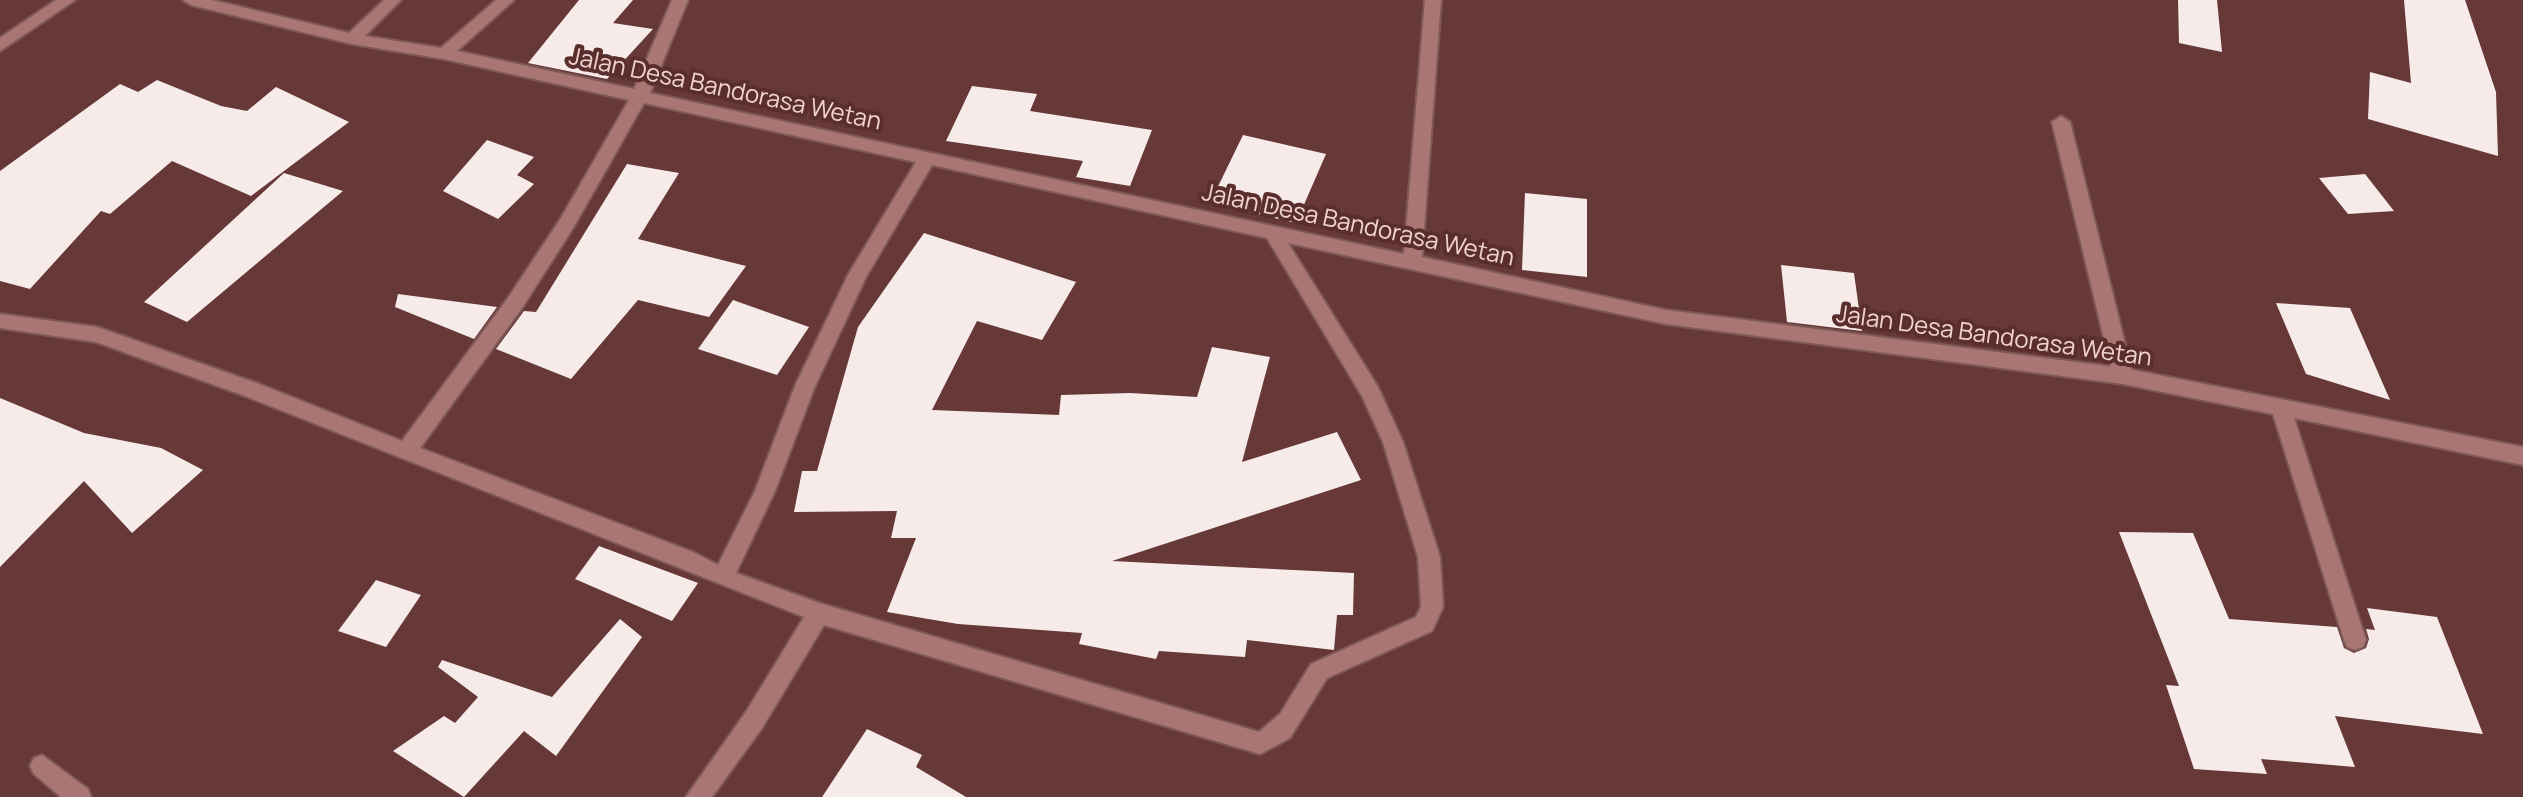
<!DOCTYPE html>
<html>
<head>
<meta charset="utf-8">
<style>
	body { margin:0 }
	canvas { display:block; background:#663837 }
</style>
</head>
<body>
<canvas width="2523" height="797"></canvas>
<script>
const ctx = document.querySelector('canvas').getContext('2d');
ctx.lineJoin = 'round';
function fill(path, color) {
  ctx.fillStyle = color;
  ctx.fill(path, 'evenodd');
}
function trace(path, color, width, dash) {
  ctx.strokeStyle = color;
  ctx.lineWidth = width;
  ctx.lineCap = dash ? 'butt' : 'round';
  ctx.setLineDash(dash || []);
  ctx.stroke(path);
}
function drawText(font, color, halo, rows, align = 'center') {
  ctx.font = font + ' Manrope,sans-serif';
  ctx.lineWidth = 8;
  ctx.setLineDash([]);
  ctx.textBaseline = 'middle';
  ctx.strokeStyle = halo;
  ctx.fillStyle = color;
  for (const [text, x, y, turn = 0] of rows) {
    ctx.save();
    ctx.translate(x, y);
    ctx.rotate((+turn || 0) * Math.PI / 180);
    ctx.textAlign = isNaN(turn) ? turn : align;
    if (halo) ctx.strokeText(text, 0, 0);
    ctx.fillText(text, 0, 0);
    ctx.restore();
  }
}
fill(new Path2D(`
	M579 0H633L613 23 653 29 607 79 528 63Z
	M2178 0H2217L2222 52 2179 43Z
	M2404 0H2465L2496 92 2498 156 2368 119 2370 72 2411 83Z
	M157 80 221 106 247 111 276 87 349 122 251 196 172 161 110 214 101 211 30 289 0 281V171L120 84 138 92Z
	M972 86 1037 94 1030 111 1152 130 1130 186 1076 177 1083 161 946 141Z
	M1243 135 1326 154 1296 223 1210 203Z
	M487 140 534 157 517 175 534 184 498 219 443 191Z
	M627 164 679 173 638 239 746 266 709 317 638 300 571 379 496 349 524 311 536 312Z
	M284 173 343 191 187 322 144 302Z
	M2365 174 2394 211 2348 214 2319 178Z
	M1525 193 1587 199V277L1522 270Z
	M924 233 1076 282 1042 340 977 321 932 410 1059 415 1061 395 1130 393 1197 397 1212 347 1270 357 1242 462 1337 432 1361 480 1112 561 1354 573 1353 615H1337L1334 650 1247 640 1245 657 1159 651 1156 659 1079 644 1082 633 958 624 887 612 916 538H891L897 511 794 512 802 471H817L858 327Z
	M1781 265 1854 273 1862 331 1787 322Z
	M398 294 497 307 474 339 395 307Z
	M733 300 809 327 777 375 698 349Z
	M2276 303 2350 308 2390 400 2306 374Z
	M0 398 84 433 161 448 203 470 132 533 84 481 0 567Z
	M2119 532 2193 533 2229 619 2337 627 2344 648 2354 653 2366 648 2369 639 2366 629 2375 630 2367 608 2437 617 2483 734 2335 716 2355 767 2261 759 2267 774 2194 769 2166 685 2179 686Z
	M599 546 698 583 672 621 575 579Z
	M376 580 421 595 386 647 338 631Z
	M620 619 642 637 556 756 524 731 464 797 393 751 444 716 455 723 478 697 438 667 442 660 552 697Z
	M867 729 922 755 916 767 966 797H822Z`), '#f7ebea');
const lane = new Path2D(`
	M2061 116 2070 122 2133 376 2130 382H2116L2113 376 2052 122Z`);
const street = new Path2D(`
	M56 0H75L0 51V38Z
	M183 0H212L349 33 384 0H401L365 36 441 48 496 0H514L457 51 634 89 672 0H688L650 93 1404 254 1425 0H1441L1422 257 1666 310 2123 368 2523 447V465L2294 418 2366 640 2363 647 2355 650 2347 647 2344 640 2273 414 2123 384 1666 324 1288 243 1378 387 1403 442 1440 557 1443 607 1432 631 1327 678 1290 738 1260 754 824 625 762 728 712 797H686L746 712 804 617 245 396 96 342 0 328V314L97 327 259 384 402 441 508 298 561 218 629 100 444 59 352 44 191 5ZM644 103 916 162 848 275 795 386 755 491 718 565 693 552 420 448 522 308 573 228ZM932 165 1267 238 1362 396 1383 442 1418 557 1421 607 1416 617 1311 664 1280 714 1259 732 819 603 736 573 775 491 815 386 866 277Z
	M42 755 88 789 91 797H61L34 774 30 766 34 758Z`);
trace(lane, '#7e5857', 4);
trace(street, '#7e5857', 4);
fill(lane, '#a97673');
fill(street, '#a97673');
drawText('24px', '#f0d3d1', '#5a2e2c', [
	["Jalan Desa Bandorasa Wetan",725,90,12],
	["Jalan Desa Bandorasa Wetan",1358,226,12],
	["Jalan Desa Bandorasa Wetan",1994,337,8]
]);
</script>
</body>
</html>
